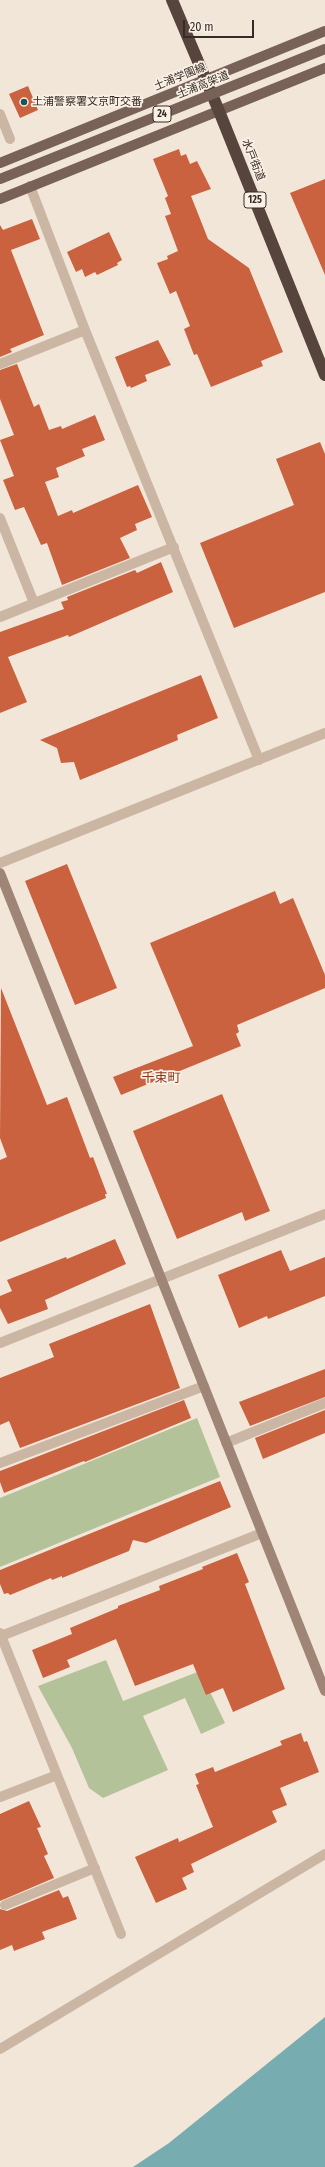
<!DOCTYPE html>
<html>
<head>
<meta charset="utf-8">
<style>
	body { margin:0 }
	#map { position:relative; width:325px; height:2167px; overflow:hidden; background:#f2e6d9; font-family:"Fira Sans Condensed",sans-serif }
	canvas { display:block }
	.scale { position:absolute; left:183px; top:20px; width:71px; height:18px; box-sizing:border-box; border:2px solid #362b26; border-top:0; padding-left:5px; font-size:12px; line-height:14px; white-space:nowrap; color:#362b26; -webkit-text-stroke:3px #faf0e5; paint-order:stroke }
</style>
</head>
<body>
<div id="map">
<canvas width="325" height="2167"></canvas>
<div class="scale">20 m</div>
</div>
<script>
const ctx = document.querySelector('canvas').getContext('2d');
ctx.lineJoin = 'round';
function fill(path, color) {
  ctx.fillStyle = color;
  ctx.fill(path, 'evenodd');
}
function trace(path, color, width, dash) {
  ctx.strokeStyle = color;
  ctx.lineWidth = width;
  ctx.lineCap = dash ? 'butt' : 'round';
  ctx.setLineDash(dash || []);
  ctx.stroke(path);
}
function drawText(font, color, halo, rows, align = 'center') {
  ctx.font = font + ' "Fira Sans Condensed","Noto Sans JP",sans-serif';
  ctx.lineWidth = 3.5;
  ctx.setLineDash([]);
  ctx.textBaseline = 'middle';
  ctx.strokeStyle = halo;
  ctx.fillStyle = color;
  for (const [text, x, y, turn = 0] of rows) {
    ctx.save();
    ctx.translate(x, y);
    ctx.rotate((+turn || 0) * Math.PI / 180);
    ctx.textAlign = isNaN(turn) ? turn : align;
    if (halo) ctx.strokeText(text, 0, 0);
    ctx.fillText(text, 0, 0);
    ctx.restore();
  }
}
fill(new Path2D(`
	M197 1418 220 1477 0 1567V1498Z
	M106 1660 123 1701 200 1671 225 1723 201 1734 185 1698 143 1716 168 1770 103 1798 89 1788 72 1748 38 1686Z`), '#b3c298');
fill(new Path2D(`
	M325 2017V2167H133L169 2143Z`), '#77adb0');
fill(new Path2D(`
	M28 86 38 110 20 118 9 94Z
	M179 149 181 156 186 154 190 164 197 161 211 189 191 196 208 239 249 268 283 352 261 361 263 366 211 387 197 354 194 355 184 329 190 326 176 291 170 294 157 263 168 259 167 256 178 251 165 216 171 214 165 198 168 196 153 159Z
	M325 179V275L290 193Z
	M32 219 40 239 11 250 44 335 10 349 12 352 0 357V225L3 230Z
	M109 232 122 260 117 263 118 265 97 275 95 272 85 277 82 269 76 272 67 252Z
	M158 340 171 365 145 375 147 381 131 388 130 386 127 387 115 357Z
	M17 364 34 407 39 404 49 430 61 426 62 429 95 415 105 440 82 449 85 456 56 468 59 477 45 482 58 516 72 510 73 513 138 485 152 517 135 524 137 530 120 538 130 558 62 585 47 543 41 545 24 507 15 510 3 480 14 476 0 440 14 435 0 399V370Z
	M320 442 325 454V592L234 628 200 543 294 505 276 459Z
	M161 562 173 592 69 637 68 635 8 657 27 702 0 713V632L64 609 61 602 68 600 67 597 135 570 137 573Z
	M201 675 218 718 177 735 178 740 80 780 74 762 61 763 57 748 40 740Z
	M67 864 117 988 75 1005 25 881Z
	M275 891 280 904 293 898 325 975V988L237 1025 239 1032 236 1034 241 1046 121 1095 113 1077 193 1046 150 943Z
	M1 988 47 1105 67 1097 90 1158 93 1157 107 1194H105L106 1198 0 1242V1160L7 1157 0 1138Z
	M222 1094 270 1211 245 1221 242 1212 177 1239 133 1131Z
	M115 1239 126 1264 45 1300 48 1309 8 1324 0 1308V1296L12 1291 7 1280 66 1257 67 1259Z
	M281 1250 290 1271 325 1257V1296L268 1319 267 1316 239 1328 218 1275Z
	M150 1304 180 1388 20 1448 9 1421 0 1425V1378L54 1357 49 1344Z
	M325 1369V1397L250 1426 239 1402Z
	M184 1400 191 1418 85 1462 84 1461 4 1493 0 1482V1471Z
	M325 1410V1433L263 1459 255 1438Z
	M220 1481 231 1507 146 1543 133 1540 129 1551 62 1578V1576L52 1580 51 1578 10 1595 8 1593 4 1594 0 1584V1570Z
	M237 1553 249 1582 245 1584 285 1689 233 1712 223 1688 206 1695 193 1664 135 1686 116 1639 67 1660 70 1667 43 1678 32 1650 72 1634 70 1628 118 1608V1606L160 1590 159 1586 203 1569 202 1567Z
	M301 1733 304 1742 307 1741 319 1772 280 1788 287 1805 272 1811 277 1822 191 1864 194 1872 182 1878 187 1889 156 1903 135 1857 178 1838 179 1842 213 1827 196 1785 199 1784 195 1774 213 1767 215 1772 282 1745 280 1741Z
	M29 1801 41 1827 37 1828 48 1854 44 1856 54 1878 0 1901V1814Z
	M59 1890 63 1898 68 1896 77 1919 42 1932 45 1939 14 1951 12 1945 0 1950V1909L7 1911Z`), '#ca613f');
trace(new Path2D(`
	M0 114 10 139
	M30 186 85 330 259 760
	M0 364 85 330
	M0 518 34 603
	M0 617 174 547
	M0 863 325 733
	M0 1343 325 1214
	M226 1443 325 1403
	M0 1463 204 1386
	M0 1633 121 1934
	M1 1636 262 1533
	M0 1797 57 1775
	M5 1905 95 1868
	M0 2049 325 1854`), '#cbb6a4', 10);
trace(new Path2D(`
	M0 873 325 1691`), '#9e8576', 10);
trace(new Path2D(`
	M0 163 325 31
	M0 199 325 68`), '#786257', 10);
trace(new Path2D(`
	M172 0 219 111 325 375`), '#57453d', 12);
trace(new Path2D(`
	M0 179 325 49`), '#786257', 10);
for (const [x, y, r, color] of [
	[24,102,4,"#1a5459"]
]) {
  const dot = new Path2D();
  dot.arc(x, y, r, 0, 2 * Math.PI);
  ctx.fillStyle = color;
  ctx.fill(dot);
  trace(dot, '#faf0e5', 1.5);
}
for (const [x, y, w] of [
	[162,114,18],
	[255,200,22]
]) {
  const box = new Path2D();
  box.roundRect(x - w / 2, y - 8, w, 16, 3);
  ctx.fillStyle = '#faf0e5';
  ctx.fill(box);
  trace(box, '#362b26', 1);
}
drawText('bold 10px', '#362b26', null, [
	["24",162,114],
	["125",255,200]
]);
drawText('11px', '#362b26', '#faf0e5', [
	["土浦学園線",180,77,-22],
	["土浦高架道",203,85,-22],
	["水戸街道",253,160,68]
]);
drawText('11px', '#362b26', '#faf0e5', [
	["土浦警察署文京町交番",32,102]
], 'left');
drawText('13px', '#88371c', '#faf0e5', [
	["千束町",161,1078]
]);
</script>
</body>
</html>
